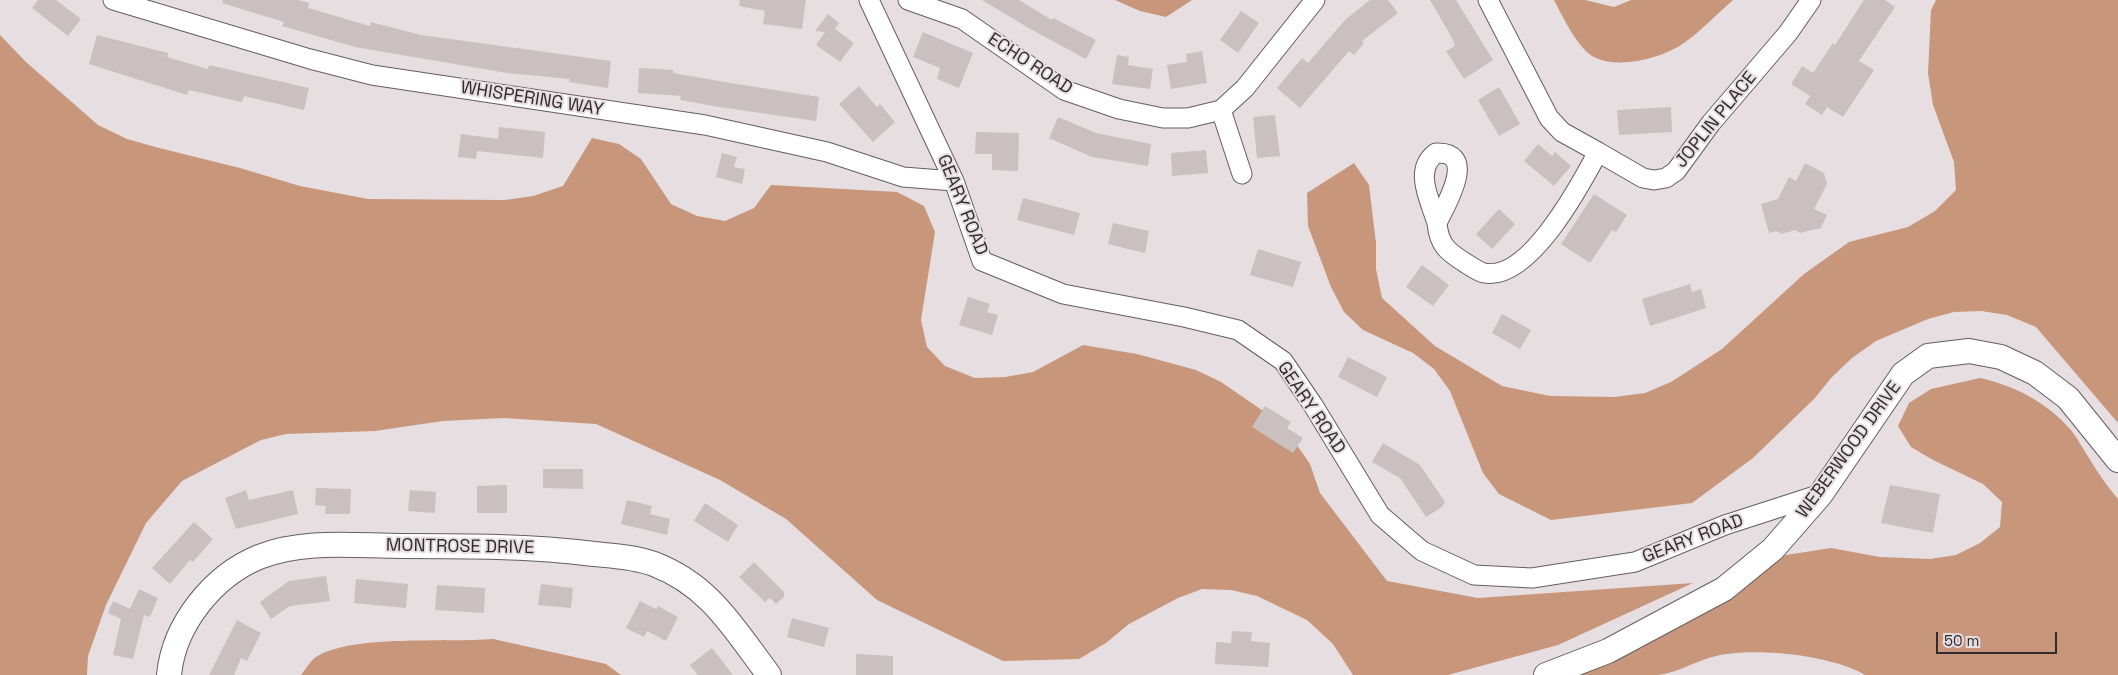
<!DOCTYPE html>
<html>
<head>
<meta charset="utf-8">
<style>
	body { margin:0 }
	#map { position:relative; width:2118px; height:675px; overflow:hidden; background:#e7dee2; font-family:"Space Grotesk",sans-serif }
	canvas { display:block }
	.scale { position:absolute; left:1936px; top:632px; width:121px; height:22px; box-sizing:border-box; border:2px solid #302c2e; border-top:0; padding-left:6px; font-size:15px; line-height:18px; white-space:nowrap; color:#302c2e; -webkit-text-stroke:4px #e7dee2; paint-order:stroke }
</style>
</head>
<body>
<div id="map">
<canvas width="2118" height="675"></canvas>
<div class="scale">50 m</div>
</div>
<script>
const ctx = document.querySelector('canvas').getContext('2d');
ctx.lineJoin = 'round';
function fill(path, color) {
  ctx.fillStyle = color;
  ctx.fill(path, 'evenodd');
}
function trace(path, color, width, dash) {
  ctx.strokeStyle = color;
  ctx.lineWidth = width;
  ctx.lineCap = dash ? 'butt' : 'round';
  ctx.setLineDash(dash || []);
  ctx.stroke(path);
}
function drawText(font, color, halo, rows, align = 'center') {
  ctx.font = font + ' "Space Grotesk",sans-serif';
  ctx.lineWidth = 4;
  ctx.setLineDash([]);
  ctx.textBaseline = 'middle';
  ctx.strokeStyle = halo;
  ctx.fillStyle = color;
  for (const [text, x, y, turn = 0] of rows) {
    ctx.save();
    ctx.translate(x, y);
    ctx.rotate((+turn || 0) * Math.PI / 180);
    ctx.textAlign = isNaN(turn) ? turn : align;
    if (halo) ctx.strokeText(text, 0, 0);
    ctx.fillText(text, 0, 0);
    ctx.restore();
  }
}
fill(new Path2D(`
	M1115 0H1192L1166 17 1140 11Z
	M1554 0H1585L1614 7 1631 0H1733C1717 14 1701 31 1684 43 1662 58 1621 69 1596 58 1578 50 1563 17 1554 0Z
	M1936 0H2118V423L2036 327 2007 315 1981 311 1954 312 1928 319 1876 341 1852 358 1831 378 1815 398 1753 458 1692 503 1551 520 1499 494 1483 473 1450 391 1434 369 1413 353 1363 330 1344 312 1331 287 1308 226 1307 193 1354 163 1369 185 1376 243V269L1382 298 1435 346 1502 386 1550 396 1615 397 1645 393 1671 382 1722 349 1804 274 1849 242 1908 227 1935 211 1956 190 1954 162 1933 105 1928 73 1931 10Z
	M0 35 26 62 98 125 127 139 159 148 240 168 300 186 368 199 505 200 533 196 563 186 592 138 619 144 641 159 671 204 697 216 725 221 754 208 771 185 897 192 924 206 935 232 921 320 927 347 945 366 975 378 1005 377 1033 372 1083 345 1137 354 1196 370 1221 382 1272 417 1292 438 1310 464 1320 493 1387 581 1478 598 1693 583 1558 645 1448 675H1353L1333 644 1307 620 1257 596 1231 590 1202 589 1178 598 1129 624 1106 643 1079 659 1003 661 877 600 786 519 720 480 596 424 504 418 443 421 375 431 286 434 261 440 182 481 146 523 106 605 88 656 87 675H0Z
	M1980 378C2015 386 2045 401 2070 429 2077 437 2083 449 2089 458 2098 473 2107 486 2118 499V675H1865C1832 655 1754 647 1716 656 1697 660 1678 673 1658 675 1631 675 1602 675 1574 675L1780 556 1831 548 1880 557 1930 559 1956 555 1980 543 2000 527 2002 502 1983 484 1933 460 1911 447 1898 426 1909 403 1931 389Z
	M493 639 606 664 621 675H301C305 670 310 661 316 657 352 634 447 643 493 639Z`), '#c8977b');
fill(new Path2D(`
	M38 0H56L81 19 68 36 32 8Z
	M223 0H299L309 3 308 8 370 26 371 22 421 35 611 61 608 88 569 82 570 79 507 73 355 47 282 26 284 22 222 3Z
	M740 0H806L802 29 763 24 765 11 739 6Z
	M982 0H1019L1052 20 1053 18 1096 40 1086 59 1032 30Z
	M1370 0H1388L1398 13 1362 41 1364 43 1354 55 1349 51 1300 108 1277 88 1302 58 1308 63 1346 19Z
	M1430 0H1456L1493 60 1464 79 1446 51 1455 46 1452 38Z
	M1864 0H1885L1895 7 1859 61 1874 70 1843 117 1827 107 1822 115 1805 104 1810 96 1791 84 1802 66 1813 73 1833 43 1835 45Z
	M1241 11 1259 23 1238 53 1220 40Z
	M828 14 839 23 835 29 854 43 840 62 816 45 825 32 815 31Z
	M923 32 973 53 959 88 937 79 940 68 913 57Z
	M97 35 168 53 167 57 208 69 209 65 309 88 304 110 244 96 242 102 189 90 187 95 89 64Z
	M1202 51 1207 83 1171 89 1167 65 1187 62 1186 54Z
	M1117 55 1129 57 1128 65 1153 69 1150 89 1112 84Z
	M639 68 673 70V73L725 82 819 97 816 121 719 107 680 100 681 96 638 93Z
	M859 86 877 107 880 104 895 122 873 142 839 104Z
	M1499 87 1520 124 1499 136 1478 100Z
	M1671 107 1672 132 1619 135 1617 110Z
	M1275 115 1280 156 1257 158 1253 117Z
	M1058 117 1096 133 1151 144 1148 166 1092 157 1049 138Z
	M499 127 545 132 543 158 477 151 476 159 458 157 461 134 498 139Z
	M976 132 1019 133 1018 171 992 170V154H975Z
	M1538 144 1552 156 1555 152 1571 166 1554 186 1524 161Z
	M1206 150 1208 173 1172 176 1171 153Z
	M722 153 737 157 734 167 745 169 742 184 716 177Z
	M1805 163 1824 173 1827 184 1814 209 1827 215 1821 228 1800 233 1795 230 1782 234 1776 231 1769 233 1761 204 1778 199 1789 177 1796 181Z
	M1594 194 1627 215 1616 232 1612 230 1590 263 1561 244Z
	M1023 198 1080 213 1074 235 1017 220Z
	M1499 209 1515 224 1492 249 1476 234Z
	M1113 223 1149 231 1145 253 1108 244Z
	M1258 249 1301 262 1293 287 1250 275Z
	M1422 265 1449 285 1433 306 1406 287Z
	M1690 284 1692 292 1701 289 1706 308 1650 326 1642 299Z
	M968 297 990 304 987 312 998 315 992 335 959 325Z
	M1502 314 1531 330 1520 349 1492 333Z
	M1348 357 1387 377 1377 397 1338 377Z
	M1265 406 1291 422 1287 428 1303 438 1293 453 1252 427Z
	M1383 443 1420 465 1445 502 1442 507 1426 517 1400 478 1372 462Z
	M543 469H583V489L543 488Z
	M507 485V513H477V486Z
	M1890 485 1940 494 1933 533 1881 523Z
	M316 488 351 489 350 514H325L326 506 315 505Z
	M246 490 249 500 293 490 298 514 236 529 225 498Z
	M410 490 436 492 435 513 408 511Z
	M627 500 652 506 650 514 670 519 667 535 621 524Z
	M705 503 738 525 728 542 694 521Z
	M194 522 213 539 193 562 190 560 170 584 152 568Z
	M754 562 784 592V597L776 604 770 598 765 602 739 577Z
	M326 576 330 601 290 606 271 619 260 602 289 581Z
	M356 579 408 584 406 608 354 603Z
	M541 584 573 588 571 608 538 605Z
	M437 585 485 588 484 613 435 610Z
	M139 589 158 598 150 617 144 615 133 659 113 655 121 619 108 613 113 601 130 609Z
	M640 601 656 609 658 606 678 617 666 641 647 631 644 637 626 628Z
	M792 618 829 628 824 647 787 637Z
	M237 620 261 633 247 661 241 658 234 675H209Z
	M1232 631 1252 632 1251 641 1270 643 1268 667 1215 664 1216 642 1231 643Z
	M712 648 733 675H698L690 665Z
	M856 654 893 656V675H856Z`), '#cac0c0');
const minor = new Path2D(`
	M113 0 310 59 372 75 705 125 827 152 903 177 954 181
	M869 0 954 181 982 261 1063 294 1184 317 1238 330 1283 361 1313 405 1380 515 1422 551 1474 575 1532 578 1635 562 1725 525 1821 494
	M908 0 962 19 1064 90 1119 109 1163 118H1188L1221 110 1245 88 1315 0
	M1221 110 1242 174
	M1598 152 1643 178 1654 180 1666 178 1676 171 1711 123 1788 33 1811 0
	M1436 153C1479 151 1445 206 1437 223 1430 200 1413 170 1436 153Z
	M1437 223C1439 246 1448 252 1467 264 1472 267 1479 272 1484 273 1529 282 1581 184 1598 152L1562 132 1549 118 1488 0`);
const tertiary = new Path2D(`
	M169 675C174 624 213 576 259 557 303 539 356 546 402 546 466 546 530 546 594 554 614 556 635 557 654 564 711 586 734 629 769 675
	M1546 675 1608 651 1724 589 1773 549 1821 494 1903 374 1928 356 1969 351 2001 357 2035 373 2068 398 2118 460`);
trace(minor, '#655d61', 21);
trace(tertiary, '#655d61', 26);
trace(minor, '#fff', 19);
trace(tertiary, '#fff', 24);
drawText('18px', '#302c2e', '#e7dee2', [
	["ECHO ROAD",1030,64,33],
	["WHISPERING WAY",532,99,9],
	["JOPLIN PLACE",1716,120,-51],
	["GEARY ROAD",962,205,68],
	["GEARY ROAD",1311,408,56],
	["WEBERWOOD DRIVE",1849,450,-54],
	["GEARY ROAD",1693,539,-21],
	["MONTROSE DRIVE",460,547,1]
]);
</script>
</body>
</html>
